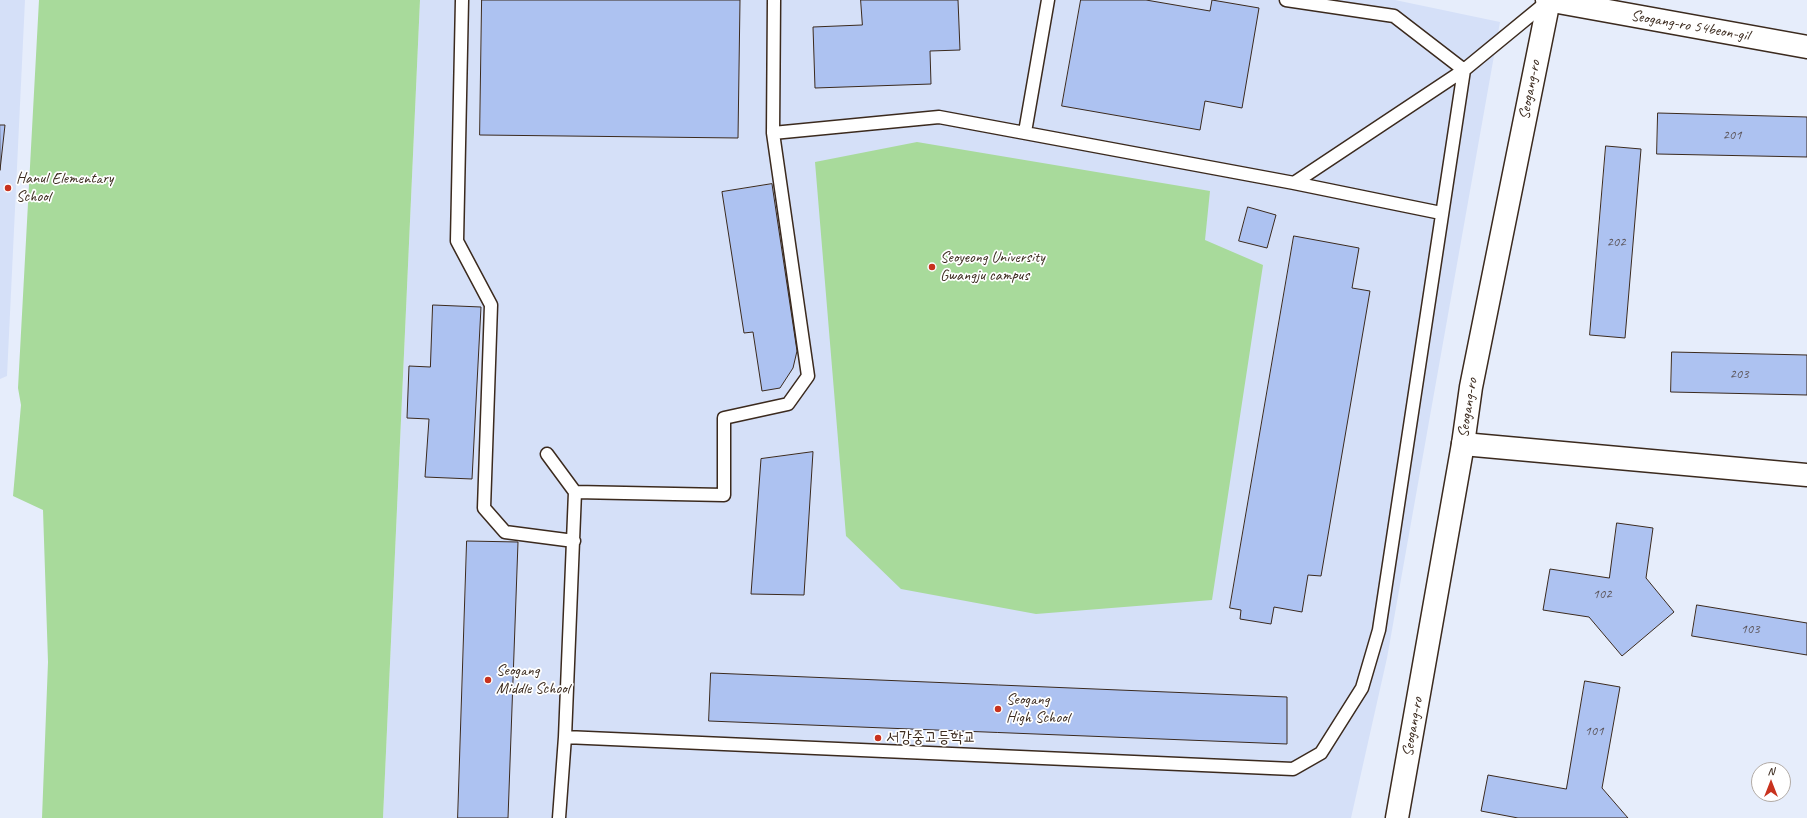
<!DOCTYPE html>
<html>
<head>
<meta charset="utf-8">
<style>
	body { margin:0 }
	#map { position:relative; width:1807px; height:818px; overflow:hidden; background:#e6edfb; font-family:Caveat,sans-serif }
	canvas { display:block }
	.north { position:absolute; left:1751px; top:762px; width:40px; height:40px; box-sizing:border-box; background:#fff; border:1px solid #b1aaa5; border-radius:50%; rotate:0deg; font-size:11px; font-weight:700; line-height:16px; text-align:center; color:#3b2a1e }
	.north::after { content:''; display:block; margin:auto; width:14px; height:18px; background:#c8321e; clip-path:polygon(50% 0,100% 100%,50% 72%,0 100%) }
</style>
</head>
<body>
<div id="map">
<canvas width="1807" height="818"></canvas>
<div class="north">N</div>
</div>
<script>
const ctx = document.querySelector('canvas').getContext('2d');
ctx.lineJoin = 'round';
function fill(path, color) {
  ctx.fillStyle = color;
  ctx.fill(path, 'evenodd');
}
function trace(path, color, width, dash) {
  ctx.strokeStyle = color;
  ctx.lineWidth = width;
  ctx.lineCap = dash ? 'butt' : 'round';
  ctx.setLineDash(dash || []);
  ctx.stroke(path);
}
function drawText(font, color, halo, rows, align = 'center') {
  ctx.font = font + ' Caveat,"Poor Story",sans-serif';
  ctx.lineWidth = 3.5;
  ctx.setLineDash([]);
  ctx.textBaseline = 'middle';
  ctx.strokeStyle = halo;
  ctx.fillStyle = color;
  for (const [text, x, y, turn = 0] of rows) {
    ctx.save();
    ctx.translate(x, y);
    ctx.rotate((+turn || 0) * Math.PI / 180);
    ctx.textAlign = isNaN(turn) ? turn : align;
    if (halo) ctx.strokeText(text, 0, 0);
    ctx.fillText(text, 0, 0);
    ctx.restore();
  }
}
fill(new Path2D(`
	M0 0H25L7 376 0 379Z
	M420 0H1395L1500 22 1387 658 1351 818H383Z`), '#d5e0f8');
fill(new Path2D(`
	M39 0H420L383 818H42L48 662 43 510 13 496 21 405 18 388Z
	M917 142 1210 191 1205 240 1263 265 1212 600 1036 614 901 589 846 536 815 162Z`), '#a8da9b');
const building = new Path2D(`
	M482 0H740L738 138 480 135Z
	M861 0H958L960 50 930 51 931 84 815 88 813 27 862 25Z
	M1081 0H1146L1210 11 1212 0 1259 8 1242 108 1205 101 1200 130 1062 106Z
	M1658 113 1807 117V157L1657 154Z
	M0 125H5L0 170Z
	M1606 146 1641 149 1625 338 1590 335Z
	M772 184 797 351 793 368 780 388 762 391 753 332 744 333 722 192Z
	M1248 207 1276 215 1267 248 1239 241Z
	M1294 236 1359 248 1352 288 1370 291 1321 576 1308 575 1302 612 1274 607 1271 624 1240 619 1241 610 1230 608Z
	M433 305 481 307 472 479 425 477 429 419 407 418 409 366 430 367Z
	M1672 352 1807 355V395L1671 392Z
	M813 452 804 595 751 594 761 459Z
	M1617 523 1653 528 1646 578 1674 612 1622 656 1589 617 1543 610 1550 569 1609 578Z
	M467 541 518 542 508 818H458Z
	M1697 605 1807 623V655L1692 636Z
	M711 673 1287 697V744L709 721Z
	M1585 681 1620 687 1602 788 1628 818H1518L1481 811 1488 775 1566 789Z`);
fill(building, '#adc2f1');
trace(building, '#3b2a1e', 1);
const service = new Path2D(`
	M462 0 457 241 491 305 484 508 505 532 574 541
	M1025 132 1048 0
	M773 133 939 117 1294 183 1464 70 1548 1
	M1294 183 1441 213
	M547 454 575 492 565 737 559 818
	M575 492 724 495V418L788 404 808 376 773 133 774 0
	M565 737 1293 769 1321 753 1362 688 1379 630 1464 70 1394 16 1286 0`);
const minor = new Path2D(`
	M1547 0 1807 47
	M1463 444 1807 475`);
const secondary = new Path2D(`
	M1397 818 1463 444 1471 387 1549 0`);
trace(service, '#3b2a1e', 15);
trace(minor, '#3b2a1e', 25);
trace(secondary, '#3b2a1e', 25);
trace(service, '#fff', 12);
trace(minor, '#fff', 22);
trace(secondary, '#fff', 22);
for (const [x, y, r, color] of [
	[8,188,4,"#c8321e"],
	[932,267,4,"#c8321e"],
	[488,680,4,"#c8321e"],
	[998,709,4,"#c8321e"],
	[878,738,4,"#c8321e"]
]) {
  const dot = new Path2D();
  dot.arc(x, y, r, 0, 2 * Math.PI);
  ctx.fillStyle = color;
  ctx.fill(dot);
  trace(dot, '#fff', 1.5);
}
drawText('14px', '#585053', null, [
	["201",1732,135],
	["202",1616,242],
	["203",1739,374],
	["102",1602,594],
	["103",1750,629],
	["101",1594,731]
]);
drawText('16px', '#3b2a1e', '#fff', [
	["Seogang-ro 54beon-gil",1690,26,10],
	["Seogang-ro",1530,90,-79],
	["Seogang-ro",1468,408,-81],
	["Seogang-ro",1413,727,-80]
]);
drawText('16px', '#3b2a1e', '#fff', [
	["Hanul Elementary",16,179],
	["School",16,197],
	["Seoyeong University",940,258],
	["Gwangju campus",940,276],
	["Seogang",496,671],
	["Middle School",496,689],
	["Seogang",1006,700],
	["High School",1006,718],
	["서강중고등학교",886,738]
], 'left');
</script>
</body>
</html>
